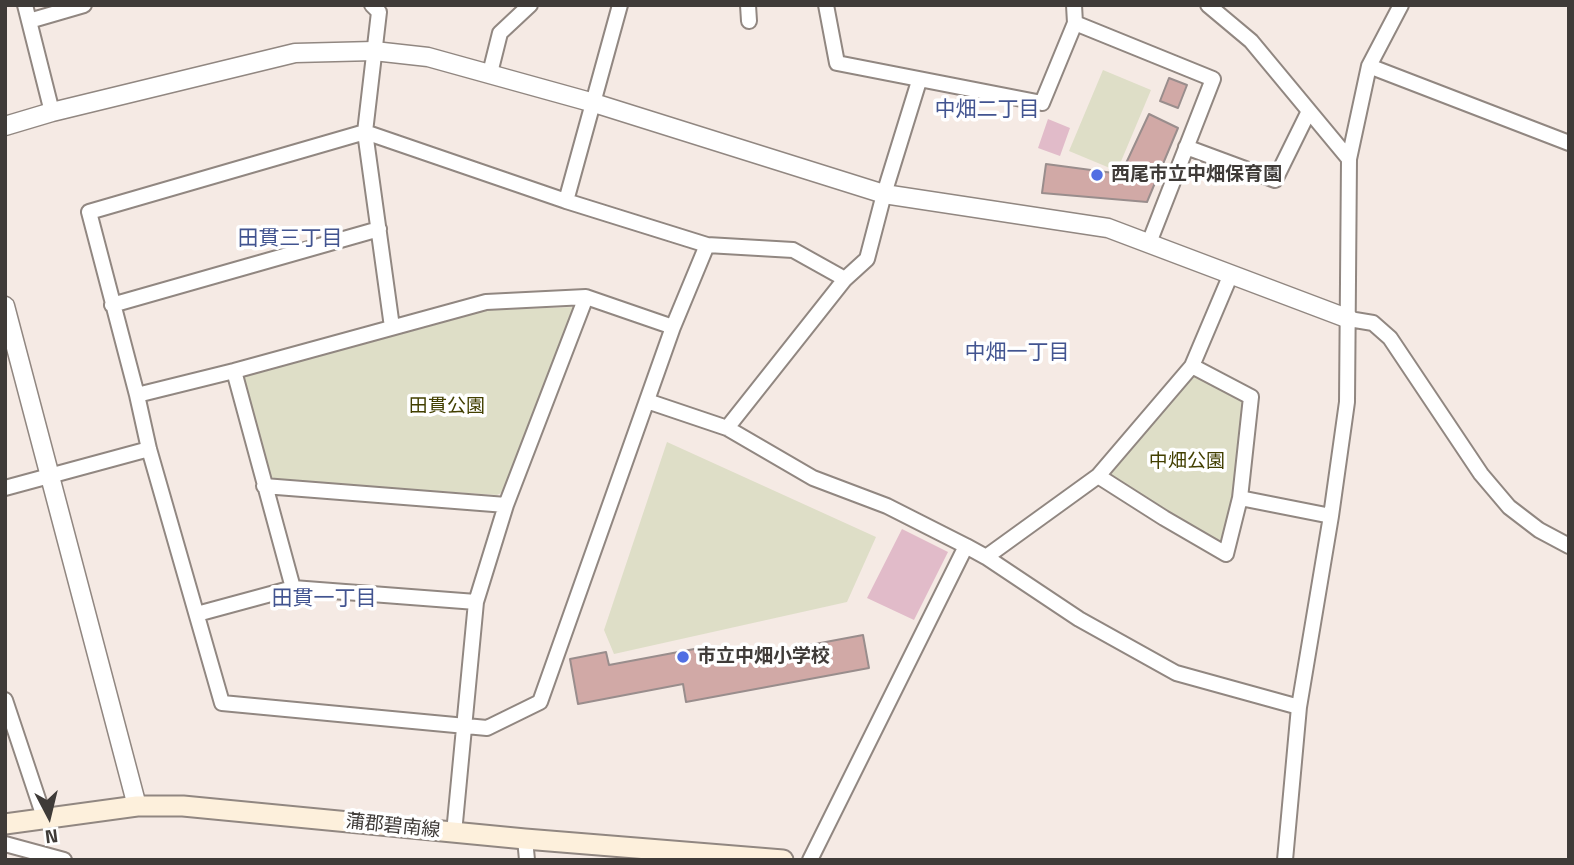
<!DOCTYPE html>
<html>
<head>
<meta charset="utf-8">
<style>
	body { margin:0 }
	#map { position:relative; width:1574px; height:865px; overflow:hidden; background:#f5eae4; font-family:"Titillium Web",sans-serif }
	canvas { display:block }
	.frame { position:absolute; inset:0; border:7px solid #3f3b38; pointer-events:none }
	.north { position:absolute; left:14px; top:781px; width:70px; height:70px; -webkit-text-stroke:5px #fff; paint-order:stroke; rotate:173deg; font-size:19px; font-weight:700; line-height:28px; text-align:center; color:#3f3b38 }
	.north::after { content:''; display:block; margin:auto; width:24px; height:32px; background:#3f3b38; clip-path:polygon(50% 0,100% 100%,50% 72%,0 100%) }
</style>
</head>
<body>
<div id="map">
<canvas width="1574" height="865"></canvas>
<div class="frame"></div>
<div class="north">N</div>
</div>
<script>
const ctx = document.querySelector('canvas').getContext('2d');
ctx.lineJoin = 'round';
function fill(path, color) {
  ctx.fillStyle = color;
  ctx.fill(path, 'evenodd');
}
function trace(path, color, width, dash) {
  ctx.strokeStyle = color;
  ctx.lineWidth = width;
  ctx.lineCap = dash ? 'butt' : 'round';
  ctx.setLineDash(dash || []);
  ctx.stroke(path);
}
function drawText(font, color, halo, rows, align = 'center') {
  ctx.font = font + ' "Titillium Web","Noto Sans JP",sans-serif';
  ctx.lineWidth = 7;
  ctx.setLineDash([]);
  ctx.textBaseline = 'middle';
  ctx.strokeStyle = halo;
  ctx.fillStyle = color;
  for (const [text, x, y, turn = 0] of rows) {
    ctx.save();
    ctx.translate(x, y);
    ctx.rotate((+turn || 0) * Math.PI / 180);
    ctx.textAlign = isNaN(turn) ? turn : align;
    if (halo) ctx.strokeText(text, 0, 0);
    ctx.fillText(text, 0, 0);
    ctx.restore();
  }
}
fill(new Path2D(`
	M1103 70 1151 90 1117 171 1069 151Z
	M575 307 505 491 497 495 274 480 267 473 243 382 244 376 486 310Z
	M1193 376 1243 401 1233 496 1222 544 1110 475Z
	M667 442 876 537 847 602 614 654 604 630Z`), '#dedec7');
fill(new Path2D(`
	M1048 119 1070 128 1060 156 1038 148Z
	M902 529 948 552 914 620 867 598Z`), '#e1bbc9');
const building = new Path2D(`
	M1169 78 1187 85 1178 108 1160 101Z
	M1149 114 1178 128 1147 202 1042 193 1046 164 1121 174Z
	M863 635 869 668 686 702 683 684 578 704 570 659 606 652 609 665 705 647 708 664Z`);
fill(building, '#d1a9a6');
trace(building, '#998d8c', 2);
const minor = new Path2D(`
	M25 5 52 112
	M372 5 379 12 365 132 392 327
	M748 5 749 21
	M826 5 837 63 1042 103 1075 23 1074 5
	M1208 5 1251 41 1349 159
	M29 21 84 5
	M1075 23 1213 79 1149 243
	M1369 66 1569 143
	M490 73 500 33 530 5
	M1186 147 1275 180 1309 111
	M566 201 620 5
	M707 245 673 327 540 702 487 728 222 703 149 449 137 395 89 212 365 132 566 201 707 245 793 250 845 279
	M112 305 379 229
	M1349 319 1373 323 1390 338 1481 474 1509 507 1539 530 1569 546
	M234 371 293 588
	M137 395 234 371 486 302 586 297 673 327
	M647 401 727 428 813 478 887 506 966 546 986 557 1079 619 1176 673 1299 707
	M727 428 845 279 867 259 884 194 919 81
	M1098 476 1164 518 1226 554 1240 498 1251 397 1192 366
	M264 486 506 505
	M5 488 149 449
	M1240 498 1331 516
	M986 557 1098 476 1192 366 1231 274
	M197 614 293 588 476 602
	M5 700 44 817
	M454 833 476 602 506 505 586 297
	M525 839 527 860
	M5 844 64 860
	M810 860 966 546
	M1285 860 1299 707 1331 516 1347 402 1349 159 1369 66 1401 5`);
const tertiary = new Path2D(`
	M5 126 52 112 295 53 374 51 428 57 594 103 884 194 1108 228 1349 319
	M5 306 137 806`);
const secondary = new Path2D(`
	M5 824 137 806H183L525 839 783 860`);
trace(minor, '#918781', 18);
trace(tertiary, '#918781', 21);
trace(secondary, '#918781', 23);
trace(minor, '#fff', 14);
trace(tertiary, '#fff', 18);
trace(secondary, '#fdf0dc', 19);
for (const [x, y, r, color] of [
	[1097,175,7,"#516fe3"],
	[683,657,7,"#516fe3"]
]) {
  const dot = new Path2D();
  dot.arc(x, y, r, 0, 2 * Math.PI);
  ctx.fillStyle = color;
  ctx.fill(dot);
  trace(dot, '#fff', 2.5);
}
drawText('bold 19px', '#3f3b38', '#fff', [
	["西尾市立中畑保育園",1111,175],
	["市立中畑小学校",697,657]
], 'left');
drawText('19px', '#423f00', '#fff', [
	["田貫公園",447,407],
	["中畑公園",1187,462]
]);
drawText('19px', '#3f3b38', '#fff', [
	["蒲郡碧南線",393,827,6]
]);
drawText('21px', '#425490', '#fff', [
	["中畑二丁目",987,111],
	["田貫三丁目",290,240],
	["中畑一丁目",1017,354],
	["田貫一丁目",324,600]
]);
</script>
</body>
</html>
